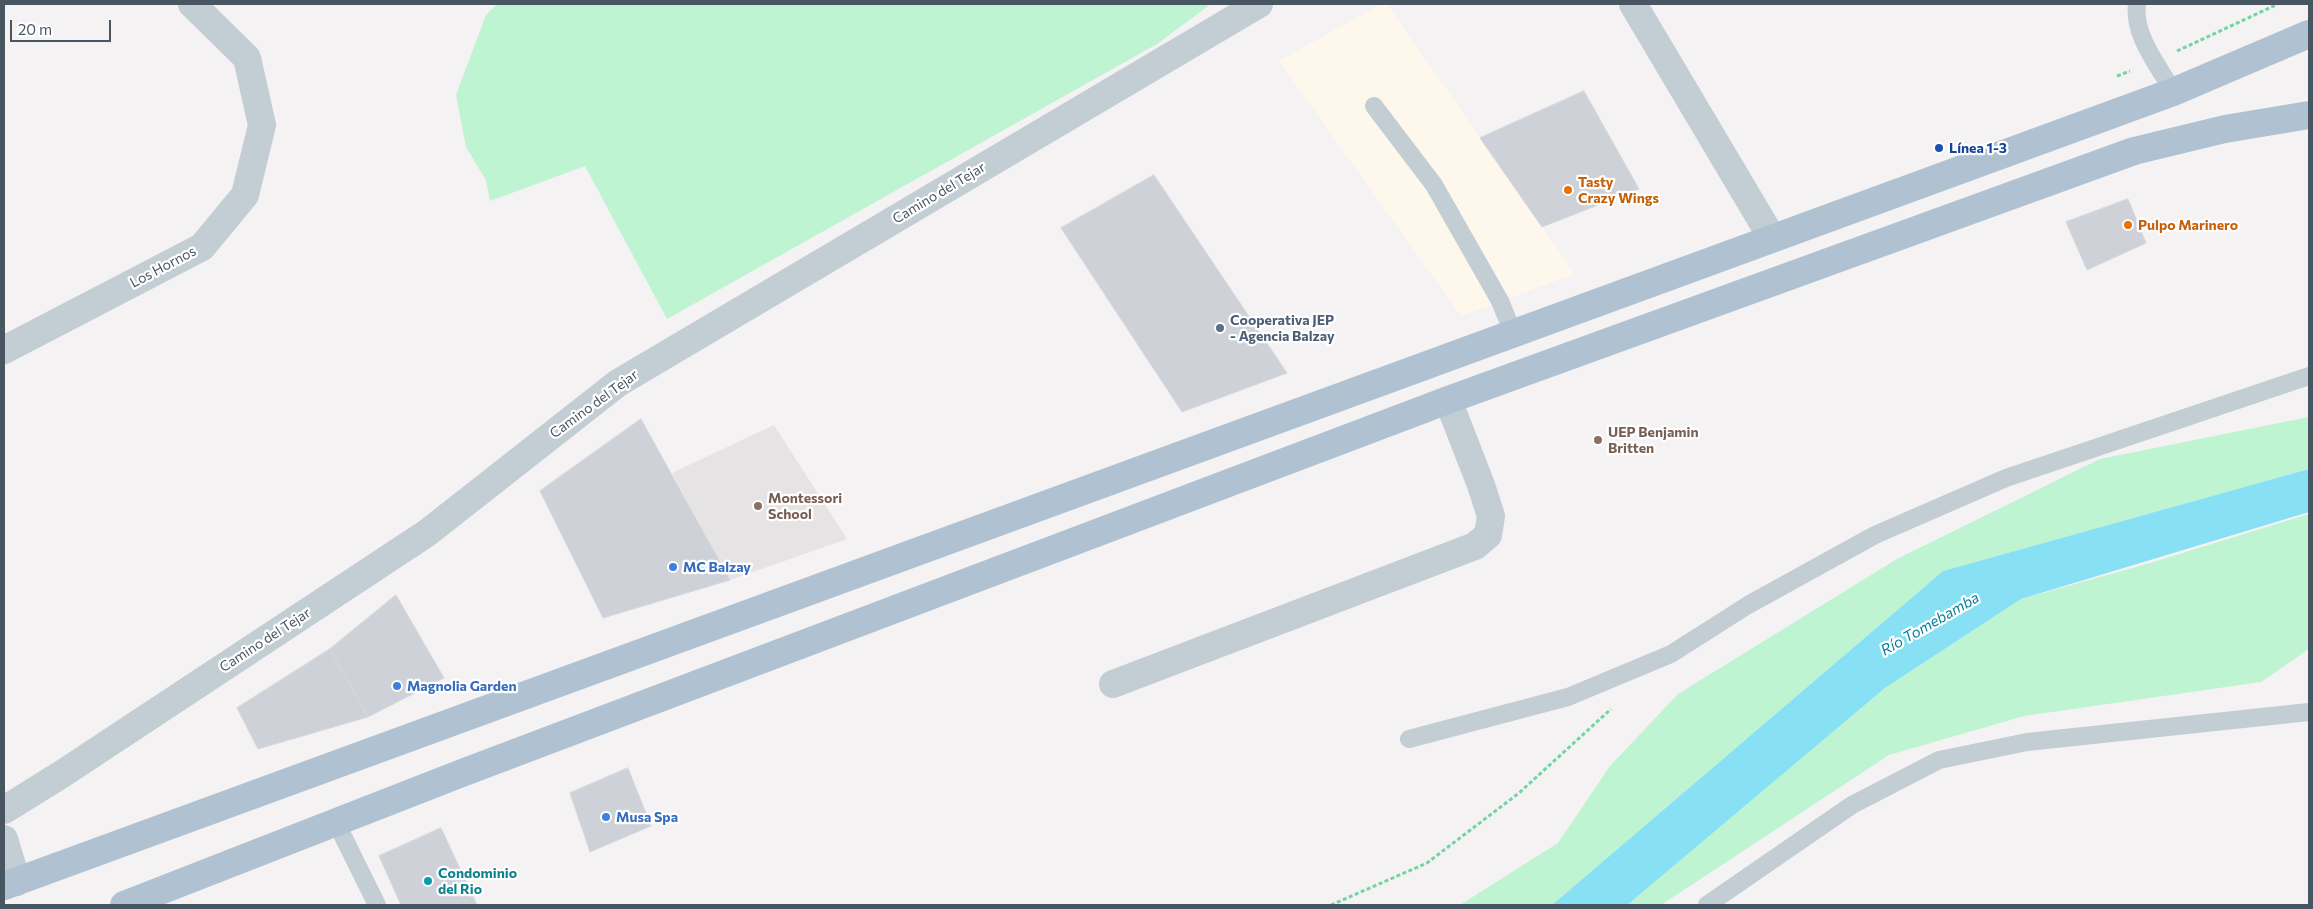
<!DOCTYPE html>
<html>
<head>
<meta charset="utf-8">
<style>
	body { margin:0 }
	#map { position:relative; width:2313px; height:909px; overflow:hidden; background:#f4f2f2; font-family:Commissioner,sans-serif }
	canvas { display:block }
	.frame { position:absolute; inset:0; border:5px solid #485662; pointer-events:none }
	.scale { position:absolute; left:10px; top:20px; width:101px; height:22px; box-sizing:border-box; border:2px solid #485662; border-top:0; padding-left:6px; font-size:15px; line-height:18px; white-space:nowrap; color:#485662; -webkit-text-stroke:4px #fff; paint-order:stroke }
</style>
</head>
<body>
<div id="map">
<canvas width="2313" height="909"></canvas>
<div class="frame"></div>
<div class="scale">20 m</div>
</div>
<script>
const ctx = document.querySelector('canvas').getContext('2d');
ctx.lineJoin = 'round';
function fill(path, color) {
  ctx.fillStyle = color;
  ctx.fill(path, 'evenodd');
}
function trace(path, color, width, dash) {
  ctx.strokeStyle = color;
  ctx.lineWidth = width;
  ctx.lineCap = dash ? 'butt' : 'round';
  ctx.setLineDash(dash || []);
  ctx.stroke(path);
}
function drawText(font, color, halo, rows, align = 'center') {
  ctx.font = font + ' Commissioner,sans-serif';
  ctx.lineWidth = 4.5;
  ctx.setLineDash([]);
  ctx.textBaseline = 'middle';
  ctx.strokeStyle = halo;
  ctx.fillStyle = color;
  for (const [text, x, y, turn = 0] of rows) {
    ctx.save();
    ctx.translate(x, y);
    ctx.rotate((+turn || 0) * Math.PI / 180);
    ctx.textAlign = isNaN(turn) ? turn : align;
    if (halo) ctx.strokeText(text, 0, 0);
    ctx.fillText(text, 0, 0);
    ctx.restore();
  }
}
fill(new Path2D(`
	M1381 4H1387L1575 274 1461 316 1279 61Z`), '#fef8ec');
fill(new Path2D(`
	M774 425 847 539 730 580 672 473Z`), '#e5e3e4');
fill(new Path2D(`
	M497 4H1211L1157 44 667 319 585 166 490 201 486 180 466 147 456 95 486 15Z
	M2309 417V469L1943 571 1552 905H1460L1558 843 1610 766 1678 694 1897 559 2100 459Z
	M2309 514V649L2261 682 2024 716 1889 755 1661 905H1626L1885 688 2021 599 2150 563Z`), '#bef4d2');
fill(new Path2D(`
	M2309 469V512L2021 599 1885 688 1627 905H1552L1943 571Z`), '#88e0f4');
const building = new Path2D(`
	M1584 91 1639 189 1542 227 1480 138Z
	M1154 175 1287 373 1182 412 1061 228Z
	M2128 199 2146 243 2087 270 2066 222Z
	M641 419 730 580 603 618 540 491Z
	M396 595 444 678 368 717 330 649Z
	M330 649 368 717 258 749 237 708Z
	M628 768 651 826 590 852 570 793Z
	M441 828 477 905H401L379 856Z`);
fill(building, '#ced1d8');
trace(building, '#d6d8de', 1);
trace(new Path2D(`
	M2177 51 2278 4
	M2117 76 2130 71
	M1331 905 1427 863 1519 793 1611 709`), '#73d5a3', 3, [4, 2.5]);
trace(new Path2D(`
	M2137 4C2133 36 2158 64 2173 92
	M1374 106 1434 185 1500 301 1513 333
	M1409 739 1568 697 1671 654 1748 605 1875 535 2006 478 2309 376
	M336 822 377 905
	M1707 905 1852 805 1939 760 2027 742 2309 712`), '#c2cdd4', 18);
trace(new Path2D(`
	M1633 4 1772 238
	M4 350 202 247 245 195 262 125 247 58 192 4
	M1113 684 1475 546 1488 535 1491 516 1481 485 1448 400
	M4 810 62 774 427 533 618 383 1259 4
	M4 839 17 882`), '#c2cdd4', 28);
trace(new Path2D(`
	M4 886 2173 92 2309 34
	M124 905 462 773 1448 400 2134 151 2225 129 2309 115`), '#b0c2d2', 28);
for (const [x, y, r, color] of [
	[1939,148,5,"#1a4fb4"],
	[1568,190,5,"#e8710a"],
	[2128,225,5,"#e8710a"],
	[1220,328,5,"#5c6f8a"],
	[1598,440,5,"#8d6e63"],
	[758,506,5,"#8d6e63"],
	[673,567,5,"#3f7fe0"],
	[397,686,5,"#3f7fe0"],
	[606,817,5,"#3f7fe0"],
	[428,881,5,"#0f9aa8"]
]) {
  const dot = new Path2D();
  dot.arc(x, y, r, 0, 2 * Math.PI);
  ctx.fillStyle = color;
  ctx.fill(dot);
  trace(dot, '#fff', 2);
}
drawText('bold 14px', '#164399', '#fff', [
	["Línea 1-3",1949,148]
], 'left');
drawText('bold 14px', '#c56008', '#fff', [
	["Tasty",1578,182],
	["Crazy Wings",1578,198],
	["Pulpo Marinero",2138,225]
], 'left');
drawText('14px', '#485662', '#fff', [
	["Camino del Tejar",939,193,-31],
	["Los Hornos",163,267,-28],
	["Camino del Tejar",594,404,-36],
	["Camino del Tejar",265,640,-33]
]);
drawText('bold 14px', '#4e5e75', '#fff', [
	["Cooperativa JEP",1230,320],
	["- Agencia Balzay",1230,336]
], 'left');
drawText('bold 14px', '#785e54', '#fff', [
	["UEP Benjamin",1608,432],
	["Britten",1608,448],
	["Montessori",768,498],
	["School",768,514]
], 'left');
drawText('bold 14px', '#366cbe', '#fff', [
	["MC Balzay",683,567],
	["Magnolia Garden",407,686],
	["Musa Spa",616,817]
], 'left');
drawText('bold 14px', '#0d838f', '#fff', [
	["Condominio",438,873],
	["del Rio",438,889]
], 'left');
drawText('italic 15px', '#037e9a', '#fff', [
	["Río Tomebamba",1930,624,-30]
]);
</script>
</body>
</html>
